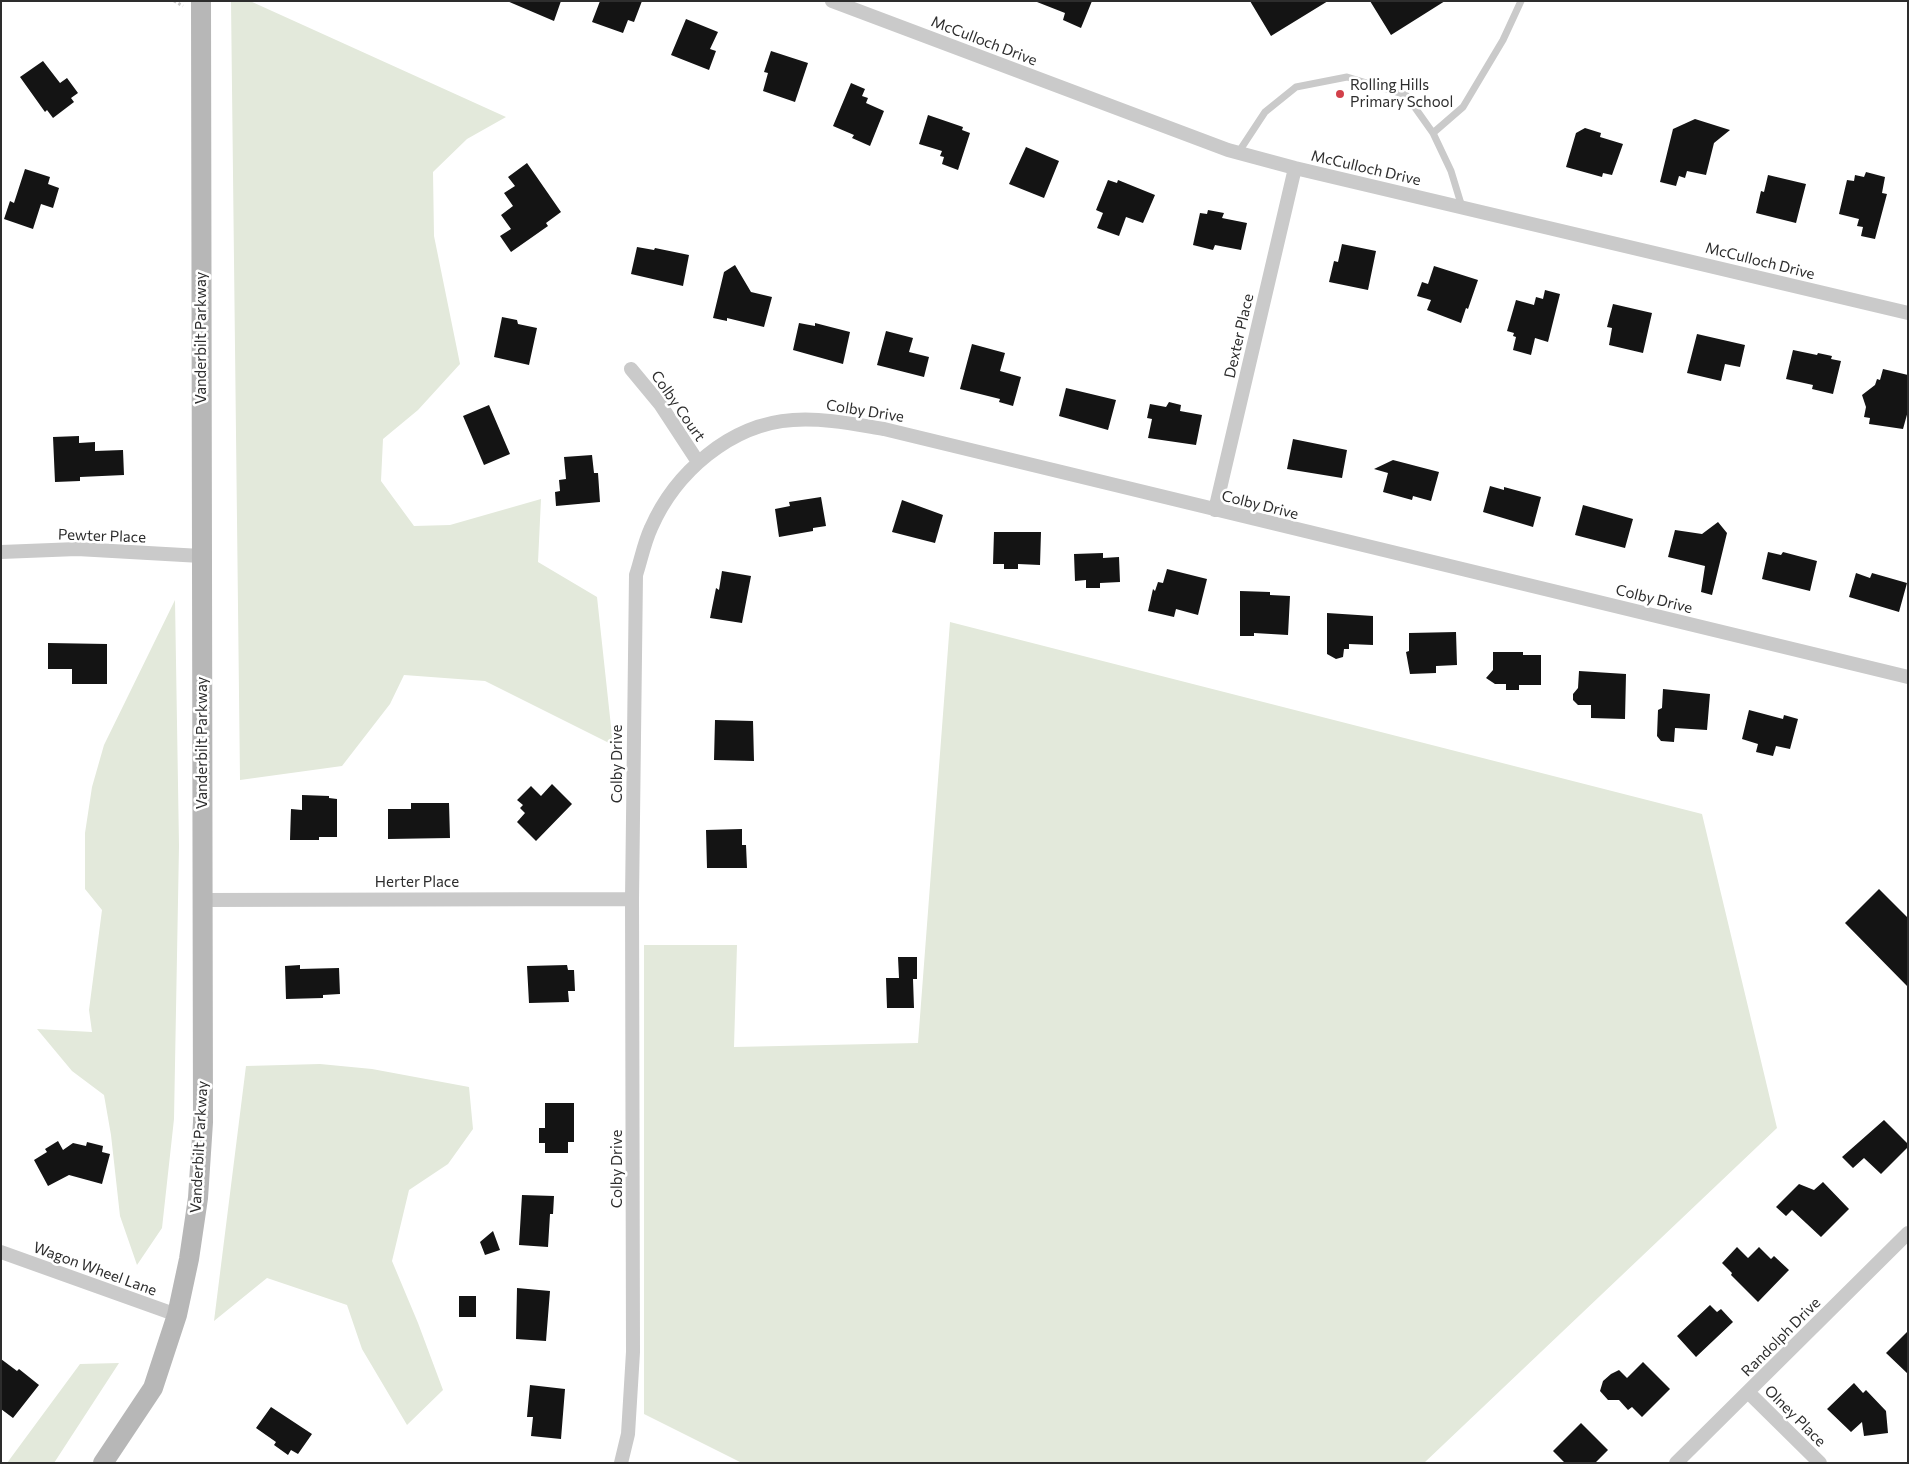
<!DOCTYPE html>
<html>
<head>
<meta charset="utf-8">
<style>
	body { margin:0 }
	#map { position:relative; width:1909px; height:1464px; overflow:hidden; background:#fff; font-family:Commissioner,sans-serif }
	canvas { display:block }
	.frame { position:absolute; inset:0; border:2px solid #2d2d2d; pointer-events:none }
</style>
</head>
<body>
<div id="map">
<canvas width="1909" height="1464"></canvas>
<div class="frame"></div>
</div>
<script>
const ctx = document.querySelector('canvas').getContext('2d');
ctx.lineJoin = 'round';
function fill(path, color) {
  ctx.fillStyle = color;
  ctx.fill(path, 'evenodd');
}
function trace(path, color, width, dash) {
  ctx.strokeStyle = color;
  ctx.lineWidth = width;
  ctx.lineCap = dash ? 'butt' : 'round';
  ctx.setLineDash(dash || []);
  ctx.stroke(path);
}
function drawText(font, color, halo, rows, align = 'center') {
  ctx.font = font + ' Commissioner,sans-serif';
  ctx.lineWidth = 5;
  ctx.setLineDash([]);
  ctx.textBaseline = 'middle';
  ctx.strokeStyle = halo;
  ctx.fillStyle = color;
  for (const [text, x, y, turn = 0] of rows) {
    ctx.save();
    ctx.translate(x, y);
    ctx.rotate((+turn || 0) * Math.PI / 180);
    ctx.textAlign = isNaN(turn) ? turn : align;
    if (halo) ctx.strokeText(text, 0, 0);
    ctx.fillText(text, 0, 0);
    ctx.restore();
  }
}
fill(new Path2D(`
	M231 1H250L506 117 467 139 433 172 434 236 460 364 418 410 383 439 381 481 414 526 450 525 541 499 538 562 597 597 613 745 485 681 404 675 390 704 342 766 240 780Z
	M175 600 179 846 174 1119 162 1228 137 1265 120 1216 111 1135 104 1095 72 1071 37 1029 92 1032 89 1010 102 910 85 889V833L92 787 104 745Z
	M950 622 1702 814 1777 1128 1424 1463H742L644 1414V945H737L734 1047 918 1043Z
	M320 1064 372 1069 469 1087 473 1129 448 1164 409 1190 392 1261 418 1323 443 1390 407 1425 362 1349 347 1305 267 1278 214 1321 246 1066Z
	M119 1363 54 1463H7L80 1364Z`), '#e3e9db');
fill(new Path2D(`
	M507 1H561L554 21Z
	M600 1H642L634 22 628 20 623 33 592 22Z
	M1092 1 1081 28 1063 20 1065 13 1037 2Z
	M1250 1H1328L1271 36Z
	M1370 1H1445L1391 35Z
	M686 19 718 32 710 49 716 51 709 70 671 55Z
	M771 51 808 63 795 102 763 91 768 73 764 72Z
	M43 61 60 83 67 78 78 93 71 98 74 102 53 118 47 110 45 112 20 77Z
	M851 83 865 89 862 96 868 98 866 103 884 111 870 146 852 138 854 135 833 126Z
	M928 115 963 127 962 130 970 133 958 170 942 164 944 157 940 156 942 151 919 144Z
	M1695 119 1730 130 1714 143 1706 175 1687 171 1685 178 1679 176 1676 186 1660 182 1673 129Z
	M1585 128 1601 133 1600 137 1623 144 1612 175 1603 173 1602 177 1566 167 1576 133Z
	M1026 147 1059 161 1044 198 1009 184Z
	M527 163 561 212 546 223 548 226 511 252 500 236 511 229 501 215 513 206 504 193 515 186 508 177Z
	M25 169 50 177 48 184 59 188 53 208 41 204 33 229 4 219 10 201 14 203Z
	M1866 172 1885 177 1882 193 1887 194 1875 239 1861 236 1863 227 1857 226 1859 219 1839 214 1847 180 1854 181 1855 175 1864 177Z
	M1768 175 1806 184 1796 223 1756 213 1761 191 1764 192Z
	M1108 180 1117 183 1118 180 1155 195 1143 223 1126 217 1119 236 1097 228 1103 213 1096 210Z
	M1208 210 1224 213 1222 218 1247 223 1241 250 1215 245 1213 250 1193 245 1200 213 1207 214Z
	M1342 244 1376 251 1368 290 1329 282 1334 261 1338 262Z
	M637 247 654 250 655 248 689 255 683 286 631 274Z
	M735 265 751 292 772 297 764 327 727 318V321L713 318 724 272Z
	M1434 266 1478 280 1468 309 1466 308 1461 323 1427 310 1431 300 1417 296 1422 282 1428 284Z
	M1545 290 1560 294 1548 342 1535 338 1531 355 1513 350 1516 337 1513 336 1514 333 1507 331 1516 300 1534 305 1536 297 1543 299Z
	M1613 304 1652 313 1643 353 1609 345 1612 328 1607 327Z
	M502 317 517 320 518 324 537 328 529 365 494 357Z
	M799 323 815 326V323L850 332 843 364 793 350Z
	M886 331 913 338 909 352 929 357 924 377 877 365Z
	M1697 334 1745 345 1740 367 1725 364 1721 381 1687 373Z
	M972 344 1005 353 1000 371 1021 377 1013 406 999 402 1000 399 960 389Z
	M1793 350 1817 355 1818 353 1832 356 1831 359 1841 361 1833 394 1812 389 1813 385 1786 379Z
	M1883 369 1908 375V411L1903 429 1869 424 1870 418 1864 417 1866 407 1862 395 1875 385 1877 379 1880 380Z
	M1066 388 1116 400 1108 430 1059 416Z
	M1169 402 1181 405 1180 411 1202 415 1196 445 1148 438 1152 419 1147 418 1150 404 1166 407Z
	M489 405 510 454 484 465 463 416Z
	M79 436V443L95 442V451L123 450 124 475 80 477V481L55 482 53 437Z
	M1293 439 1347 450 1342 478 1287 469Z
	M592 455 594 473H598L600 502 556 506 555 492 560 491 559 480 566 479 564 457Z
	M1393 460 1439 472 1431 501 1413 496 1412 500 1383 492 1388 473 1374 469Z
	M1490 486 1504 490V487L1541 497 1533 527 1483 512Z
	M821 497 826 526 813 528V531L779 537 775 509 790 506 789 502Z
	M902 500 943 515 935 543 892 532Z
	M1583 505 1633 519 1625 548 1575 535Z
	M1718 522 1727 533 1712 595 1701 592 1705 566 1668 557 1675 530 1702 534Z
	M994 532H1041L1040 565 1018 564V569H1004V564H993Z
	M1768 552 1781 555 1783 552 1817 561 1810 591 1762 579Z
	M1103 553V558L1119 557 1120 582 1100 583V588H1086V580L1075 581 1074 554Z
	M1167 569 1207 579 1198 615 1176 609 1174 617 1148 611 1153 589 1155 591 1158 582 1163 583Z
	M722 571 751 576 742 623 710 618 716 588 719 590Z
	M1856 573 1870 578 1872 573 1907 583 1899 612 1849 597Z
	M1240 591 1270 592V595L1290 596 1288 635 1254 633V636H1240Z
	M1327 613 1373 616V645L1349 644V649H1344L1343 657 1336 659 1327 654Z
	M1456 632 1457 665 1436 666V673L1410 674 1406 652 1409 651V633Z
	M48 643 107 644V684H72V669H48Z
	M1493 652H1523V655H1541V685H1519V690H1506V684H1495L1486 678 1493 670Z
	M1579 671 1626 674 1625 719 1591 718V705H1578L1573 700V694L1578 688Z
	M1663 689 1710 694 1707 730 1675 728 1674 742 1661 741 1657 736 1658 710 1662 708Z
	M1749 710 1783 719 1784 715 1798 719 1790 749 1776 746 1773 756 1756 752 1758 744 1742 739Z
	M715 720 753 721 754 761 714 760Z
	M552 784 572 804 536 841 517 822 525 813 520 808 523 805 517 800 531 786 541 796Z
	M302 795 329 796V798L337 799V837H319V840H290L291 809 302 810Z
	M411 803H449L450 838 388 839V809H411Z
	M742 829V845H746L747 868H707L706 830Z
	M1879 889 1908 918V987L1845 923Z
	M898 957H917V979H913L914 1008H887L886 978H899Z
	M300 965V969L339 968 340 994 323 995V998L286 999 285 966Z
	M567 965 568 970H574L575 991H568L569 1002 529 1003 527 966Z
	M545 1103H574V1142H568V1153H545V1143H539V1128H545Z
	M1884 1120 1908 1144V1147L1881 1174 1864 1158 1853 1168 1842 1157Z
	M58 1141 63 1150 73 1143 86 1146 87 1142 103 1146 102 1152 110 1154 102 1184 69 1175 48 1186 34 1160 47 1152 45 1149Z
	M1823 1182 1849 1209 1821 1237 1792 1210 1786 1216 1776 1207 1799 1184 1814 1190Z
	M522 1195 554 1196 553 1214H550L548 1247 519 1245Z
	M493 1231 500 1250 485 1255 480 1242Z
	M1737 1247 1748 1258 1759 1247 1771 1259 1774 1256 1789 1270 1758 1302 1731 1275 1732 1273 1722 1263Z
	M517 1288 550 1291 546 1341 516 1339Z
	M459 1296H476V1317H459Z
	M1710 1305 1717 1312 1721 1309 1733 1322 1696 1357 1677 1336Z
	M1908 1331V1374L1886 1353Z
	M1 1359 17 1371 19 1369 39 1385 13 1418 1 1409Z
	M1643 1362 1670 1389 1642 1417 1632 1407 1628 1410 1619 1400H1608L1600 1391 1603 1381 1611 1374 1619 1370 1627 1378Z
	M1854 1383 1863 1393 1866 1390 1886 1411 1888 1433 1864 1436 1862 1422 1851 1432 1827 1409Z
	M530 1385 565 1389 561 1439 531 1436 533 1417H527Z
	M271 1407 312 1434 298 1454 291 1450 288 1455 274 1445 276 1442 256 1428Z
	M1581 1423 1608 1450 1595 1463H1565L1553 1451Z`), '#141414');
trace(new Path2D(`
	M174 1 183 6`), '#cacaca', 3, [2.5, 2.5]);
trace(new Path2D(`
	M1433 133 1463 107 1503 40 1521 1
	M1238 153 1265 112 1296 87 1347 77 1406 95 1433 133 1451 171 1462 207`), '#cacaca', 7);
trace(new Path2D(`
	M832 1 1228 150 1295 168 1908 313
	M631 369 660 404 698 462
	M1215 510 1295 168
	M1 552 77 549 201 556
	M202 900 632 899
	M1 1252 177 1315
	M1748 1392 1820 1463
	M621 1463 628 1434 633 1352 632 899 636 575C641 560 644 543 651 528 675 473 730 424 793 420 824 418 853 424 884 429L1908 677
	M1676 1463 1908 1233`), '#cacaca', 14);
trace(new Path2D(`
	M103 1463 153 1388 177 1315 189 1259 198 1198 203 1122 201 1`), '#b7b7b7', 20);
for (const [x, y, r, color] of [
	[1340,94,5,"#d2404a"]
]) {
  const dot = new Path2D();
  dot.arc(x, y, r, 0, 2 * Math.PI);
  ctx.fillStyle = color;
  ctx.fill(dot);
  trace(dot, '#fff', 2);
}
drawText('15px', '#2d2d2d', '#fff', [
	["McCulloch Drive",984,41,21],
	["McCulloch Drive",1366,168,13],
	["McCulloch Drive",1760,261,14],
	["Dexter Place",1239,336,-77],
	["Vanderbilt Parkway",201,338,-90],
	["Colby Court",678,406,55],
	["Colby Drive",865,411,9],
	["Colby Drive",1260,505,14],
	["Pewter Place",102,536,2],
	["Colby Drive",1654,599,14],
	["Vanderbilt Parkway",202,743,-90],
	["Colby Drive",617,764,-90],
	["Herter Place",417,882],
	["Vanderbilt Parkway",199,1147,-87],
	["Colby Drive",617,1169,-90],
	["Wagon Wheel Lane",95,1269,20],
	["Randolph Drive",1781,1337,-45],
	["Olney Place",1795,1416,45]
]);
drawText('15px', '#2d2d2d', '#fff', [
	["Rolling Hills",1350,85],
	["Primary School",1350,102]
], 'left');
</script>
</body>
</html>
